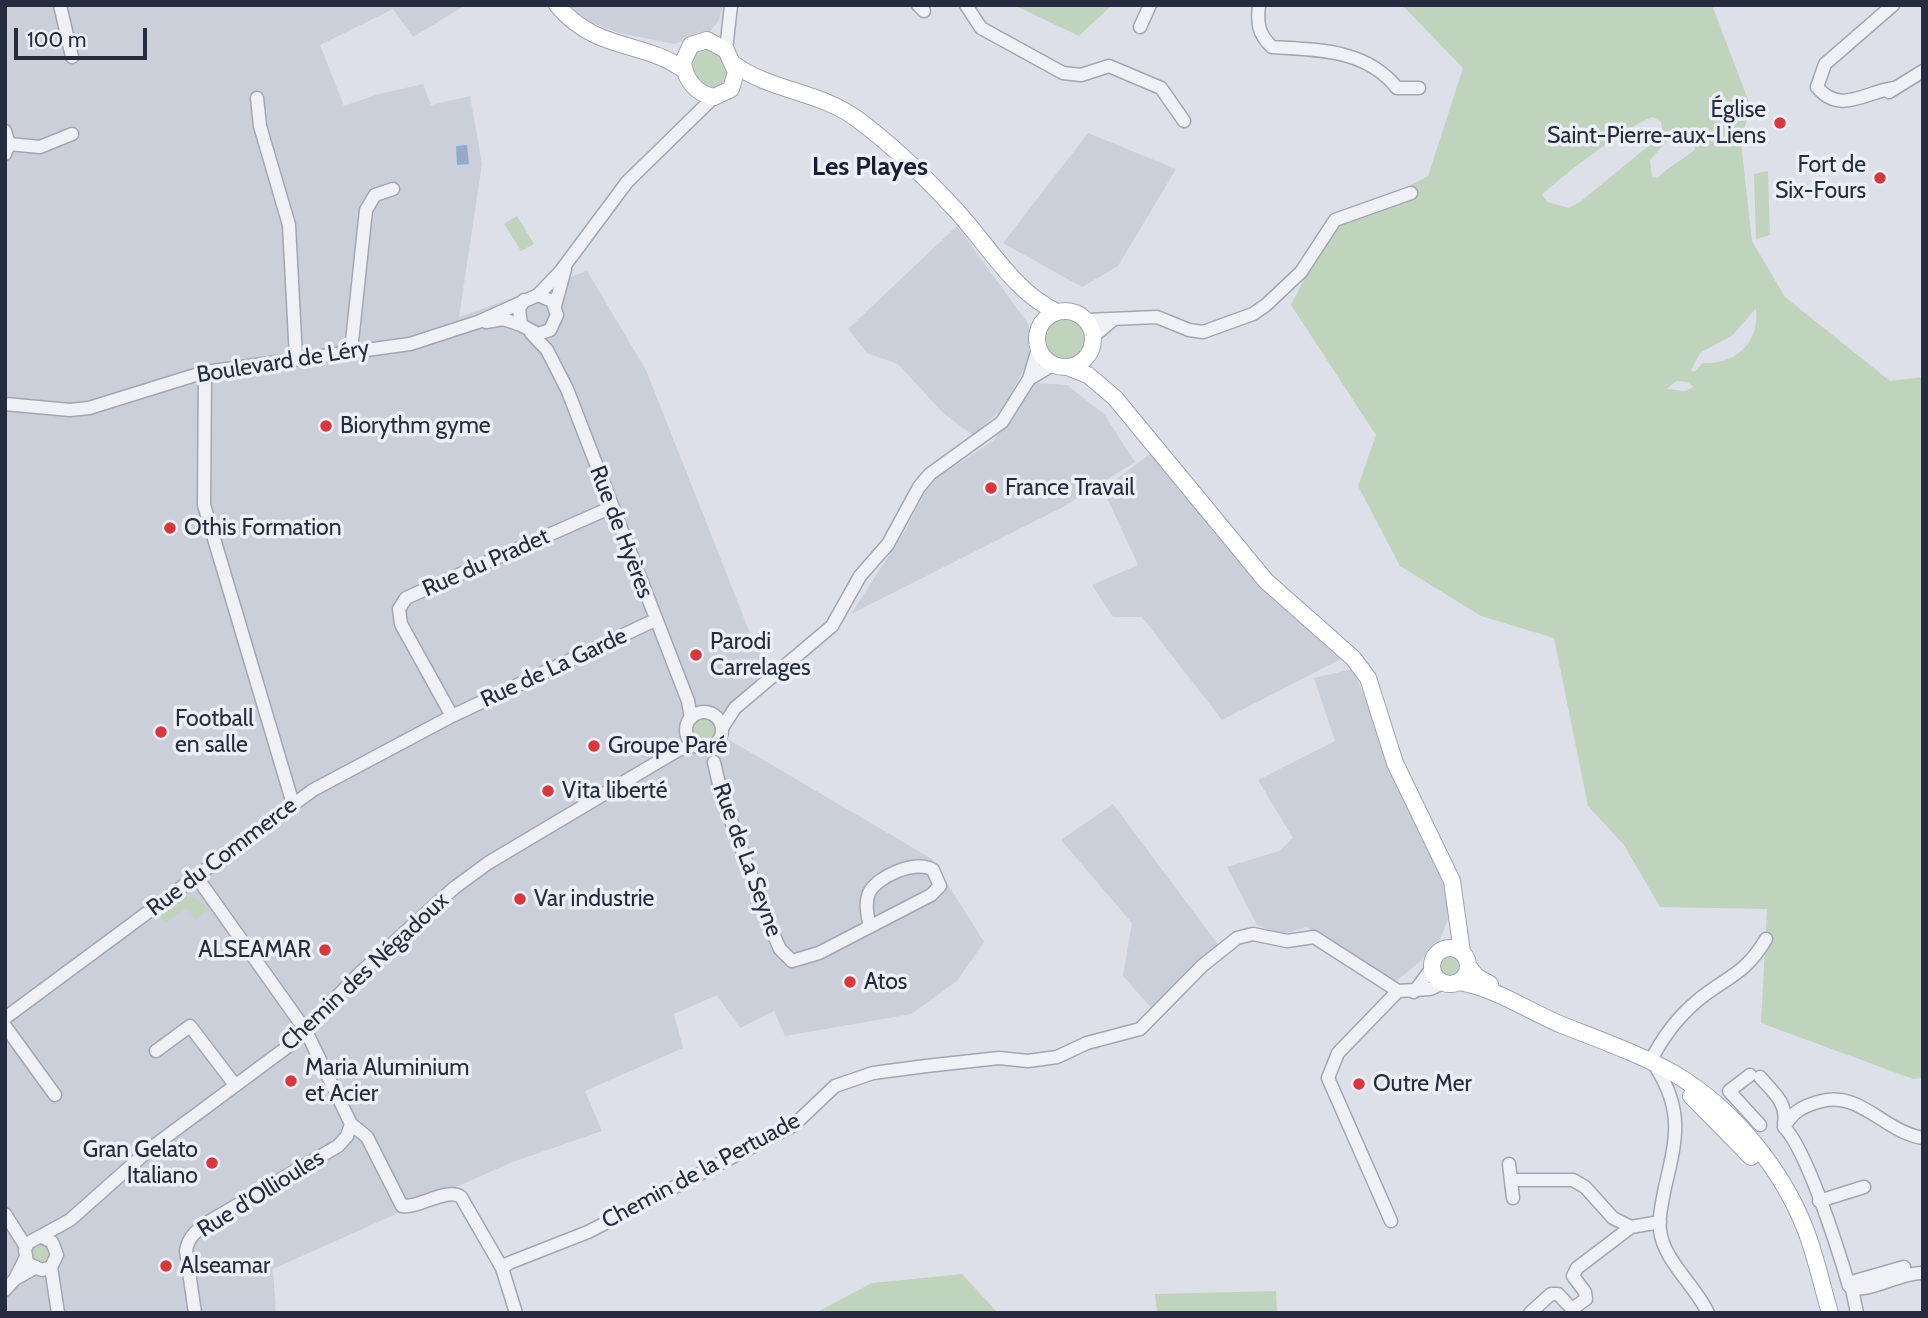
<!DOCTYPE html>
<html>
<head>
<meta charset="utf-8">
<style>
	body { margin:0 }
	#map { position:relative; width:1928px; height:1318px; overflow:hidden; background:#dde0e8; font-family:Cabin,sans-serif }
	canvas { display:block }
	.frame { position:absolute; inset:0; border:7px solid #252c3f; pointer-events:none }
	.scale { position:absolute; left:14px; top:28px; width:133px; height:32px; box-sizing:border-box; border:4px solid #252c3f; border-top:0; padding-left:9px; font-size:21px; line-height:24px; white-space:nowrap; color:#252c3f; -webkit-text-stroke:5px #eceff6; paint-order:stroke }
</style>
</head>
<body>
<div id="map">
<canvas width="1928" height="1318"></canvas>
<div class="frame"></div>
<div class="scale">100 m</div>
</div>
<script>
const ctx = document.querySelector('canvas').getContext('2d');
ctx.lineJoin = 'round';
function fill(path, color) {
  ctx.fillStyle = color;
  ctx.fill(path, 'evenodd');
}
function trace(path, color, width, dash) {
  ctx.strokeStyle = color;
  ctx.lineWidth = width;
  ctx.lineCap = dash ? 'butt' : 'round';
  ctx.setLineDash(dash || []);
  ctx.stroke(path);
}
function drawText(font, color, halo, rows, align = 'center') {
  ctx.font = font + ' Cabin,sans-serif';
  ctx.lineWidth = 7;
  ctx.setLineDash([]);
  ctx.textBaseline = 'middle';
  ctx.strokeStyle = halo;
  ctx.fillStyle = color;
  for (const [text, x, y, turn = 0] of rows) {
    ctx.save();
    ctx.translate(x, y);
    ctx.rotate((+turn || 0) * Math.PI / 180);
    ctx.textAlign = isNaN(turn) ? turn : align;
    if (halo) ctx.strokeText(text, 0, 0);
    ctx.fillText(text, 0, 0);
    ctx.restore();
  }
}
fill(new Path2D(`
	M5 5H466L413 37 393 9 320 45 344 106 379 94 423 84 431 105 470 96 482 164 459 317 587 271 646 370 748 628 773 682 731 722 726 738 932 859 984 942 957 981 911 1014 785 1036 774 1011 740 1028 717 995 674 1014 683 1048 585 1091 602 1131 510 1163 273 1269 276 1313H5Z
	M570 5H723L719 20 708 34 674 44 619 33 582 19Z
	M1088 133 1176 169 1118 266 1082 287 1003 243Z
	M957 226 1029 325V360L1002 409 973 435 944 414 898 364 867 353 848 329Z
	M1036 383 1067 385 1104 414 1135 462 1063 507 851 614 906 529 930 482 993 441Z
	M1154 451 1272 597 1341 659 1222 720 1142 617H1113L1092 585 1138 565 1103 489Z
	M1353 669 1397 780 1445 883 1448 919 1437 948 1396 981 1306 927 1281 935 1257 925 1227 867 1279 851 1293 838 1258 780 1335 741 1314 678Z
	M1113 804 1219 946 1152 1009 1123 976 1132 923 1061 840Z`), '#cbcfda');
fill(new Path2D(`
	M1014 5H1112L1079 36Z
	M1402 5H1712L1750 105 1741 143 1752 241 1785 297 1890 381 1923 377V1078L1913 1079 1761 1023 1767 909 1660 907 1624 845 1588 806 1554 638 1481 616 1400 566 1358 486 1376 435 1291 305 1331 227 1428 176 1463 68ZM1653 117 1661 122 1663 134 1580 202 1569 208 1548 202 1542 195C1559 178 1631 123 1653 117ZM1676 131H1689L1695 149C1683 161 1669 165 1658 178L1652 177 1650 160ZM1756 308C1760 342 1736 365 1703 363L1694 372 1691 370 1700 353 1733 335ZM1676 381 1687 382 1694 387 1685 391 1667 389Z
	M715 42 736 78 707 96 684 55Z
	M1768 171 1770 235 1756 239 1754 174Z
	M517 216 534 244 521 251 504 224Z
	M1038 339a28 28 0 1 1 56 0a28 28 0 1 1-56 0Z
	M686 730a18 18 0 1 1 36 0a18 18 0 1 1-36 0Z
	M183 896 196 898 208 909 196 919 186 908 165 923 158 913Z
	M1432 966a18 18 0 1 1 36 0a18 18 0 1 1-36 0Z
	M32 1240 55 1246 47 1269 24 1255Z
	M962 1274 998 1313H815L872 1283Z
	M1276 1291 1277 1313H1157L1155 1294Z`), '#c0d3bd');
fill(new Path2D(`
	M467 145 469 164 457 165 456 146Z`), '#95a9cb');
const minor = new Path2D(`
	M60 5 72 57
	M918 5 924 11
	M966 5 981 28 1063 73 1081 75 1109 66 1161 88 1184 121
	M1259 5C1257 23 1258 34 1272 47 1318 50 1366 49 1397 88H1419
	M1893 5 1825 64 1817 87C1840 115 1865 92 1894 88
	M1140 27 1150 5
	M726 50 731 5
	M1889 92 1923 71
	M257 98 260 126 289 225 296 358
	M5 131 9 144 5 154
	M9 144 40 147 72 134
	M538 295 560 272 627 182 714 97
	M555 306 565 269
	M1087 320 1157 317 1189 330 1203 332 1253 314 1266 305 1301 272 1335 220 1411 193
	M486 322 503 319 521 325
	M531 333 547 350 567 389 688 701 691 718
	M1094 336 1114 319
	M351 351 366 210 375 195 393 189
	M205 372 204 505 293 804
	M1029 379 1052 365
	M5 404 70 410 89 408 205 372 410 344 478 322 538 295 552 301 557 315 550 330 538 334 521 325 519 309 524 300
	M686 730a18 18 0 1 1 36 0a18 18 0 1 1-36 0Z
	M452 716 401 624 399 609 406 598 612 507
	M722 728 735 708 832 626 860 576 888 544 919 487 930 474 1002 422 1029 379 1038 349
	M714 762 721 793 771 929 780 949 792 961 819 953 931 895 940 886 933 870C917 859 877 876 869 893 865 902 867 917 870 926
	M196 876 306 1031 351 1124 367 1137 402 1206C420 1208 447 1187 461 1197L502 1268 516 1313
	M1414 992 1432 968
	M5 1018 313 790 452 716 655 620
	M5 1026 55 1095
	M156 1051 190 1026 235 1085
	M1650 1062C1661 1040 1678 1017 1697 1001 1726 977 1745 975 1766 939
	M1657 1069C1685 1114 1675 1143 1664 1192 1662 1205 1658 1217 1660 1230 1663 1260 1695 1285 1708 1313
	M1750 1075 1729 1091 1760 1125
	M1760 1077C1772 1091 1788 1103 1784 1123
	M1784 1127C1807 1150 1839 1252 1849 1286 1863 1296 1902 1272 1922 1273
	M1784 1127C1793 1112 1801 1107 1818 1102 1860 1089 1882 1131 1923 1138
	M1509 1164 1513 1198
	M1513 1180H1573L1585 1187 1613 1218 1631 1227
	M1819 1201 1864 1187
	M5 1214 26 1247
	M1391 1221 1328 1078 1338 1053 1398 991
	M42 1237 52 1242 57 1255 51 1267 42 1270 27 1263 25 1250 28 1243 70 1220 151 1148 290 1045 360 973 454 888 488 863 678 750 695 745
	M25 1259 15 1279 33 1269
	M51 1267 58 1313
	M502 1268 509 1263 588 1232 794 1125 835 1086 873 1073 926 1066 999 1058 1028 1061 1057 1057 1087 1043 1140 1029 1202 966 1237 938 1253 934 1287 941 1314 937 1398 991 1430 989 1443 983
	M1848 1283 1904 1267
	M1852 1289 1857 1313
	M5 1290 15 1279
	M195 1313 186 1251C188 1238 195 1232 205 1224L338 1146 347 1136 351 1124
	M1530 1313 1551 1294H1558L1572 1309 1586 1299 1585 1292 1573 1276 1577 1268 1631 1227 1660 1222`);
const major = new Path2D(`
	M557 5C596 52 643 40 684 70
	M707 40 726 50 736 72 731 89 714 97C696 94 685 79 683 62L691 45Z
	M735 65C772 91 821 92 857 119 891 144 923 175 952 206 986 241 1012 291 1057 312
	M1037 339a28 28 0 1 1 56 0a28 28 0 1 1-56 0Z
	M1070 368 1088 375 1115 398 1266 581 1353 658 1368 678 1395 763 1452 881 1462 952
	M1432 966a18 18 0 1 1 36 0a18 18 0 1 1-36 0Z
	M1469 967 1477 977 1490 984
	M1459 982C1496 988 1528 1011 1562 1025 1600 1040 1640 1054 1675 1074 1732 1108 1782 1168 1806 1231 1816 1257 1822 1286 1830 1313
	M1691 1096 1751 1157`);
trace(minor, '#a2a6b2', 15);
trace(major, '#9ba3b4', 18);
trace(minor, '#f0f1f6', 12);
trace(major, '#fff', 16);
for (const [x, y, r, color] of [
	[1780,123,7,"#d8373e"],
	[1880,178,7,"#d8373e"],
	[326,426,7,"#d8373e"],
	[991,488,7,"#d8373e"],
	[170,528,7,"#d8373e"],
	[696,655,7,"#d8373e"],
	[161,732,7,"#d8373e"],
	[594,746,7,"#d8373e"],
	[548,791,7,"#d8373e"],
	[520,899,7,"#d8373e"],
	[325,950,7,"#d8373e"],
	[850,982,7,"#d8373e"],
	[291,1081,7,"#d8373e"],
	[1359,1084,7,"#d8373e"],
	[212,1163,7,"#d8373e"],
	[166,1266,7,"#d8373e"]
]) {
  const dot = new Path2D();
  dot.arc(x, y, r, 0, 2 * Math.PI);
  ctx.fillStyle = color;
  ctx.fill(dot);
  trace(dot, '#eceff6', 2.5);
}
drawText('23px', '#252c3f', '#eceff6', [
	["Église",1766,110,"right"],
	["Saint-Pierre-aux-Liens",1766,136,"right"],
	["Fort de",1866,165,"right"],
	["Six-Fours",1866,191,"right"],
	["Biorythm gyme",340,426],
	["France Travail",1005,488],
	["Othis Formation",184,528],
	["Parodi",710,642],
	["Carrelages",710,668],
	["Football",175,719],
	["en salle",175,745],
	["Groupe Paré",608,746],
	["Vita liberté",562,791],
	["Var industrie",534,899],
	["ALSEAMAR",311,950,"right"],
	["Atos",864,982],
	["Maria Aluminium",305,1068],
	["et Acier",305,1094],
	["Outre Mer",1373,1084],
	["Gran Gelato",198,1150,"right"],
	["Italiano",198,1176,"right"],
	["Alseamar",180,1266]
], 'left');
drawText('23px', '#252c3f', '#eceff6', [
	["Boulevard de Léry",283,362,-9],
	["Rue de Hyères",621,532,69],
	["Rue du Pradet",486,563,-24],
	["Rue de La Garde",554,668,-25],
	["Rue du Commerce",222,857,-37],
	["Rue de La Seyne",747,860,70],
	["Chemin des Négadoux",365,972,-43],
	["Chemin de la Pertuade",701,1171,-28],
	["Rue d'Ollioules",261,1194,-32]
]);
drawText('bold 26px', '#181d30', '#eceff6', [
	["Les Playes",870,167]
]);
</script>
</body>
</html>
